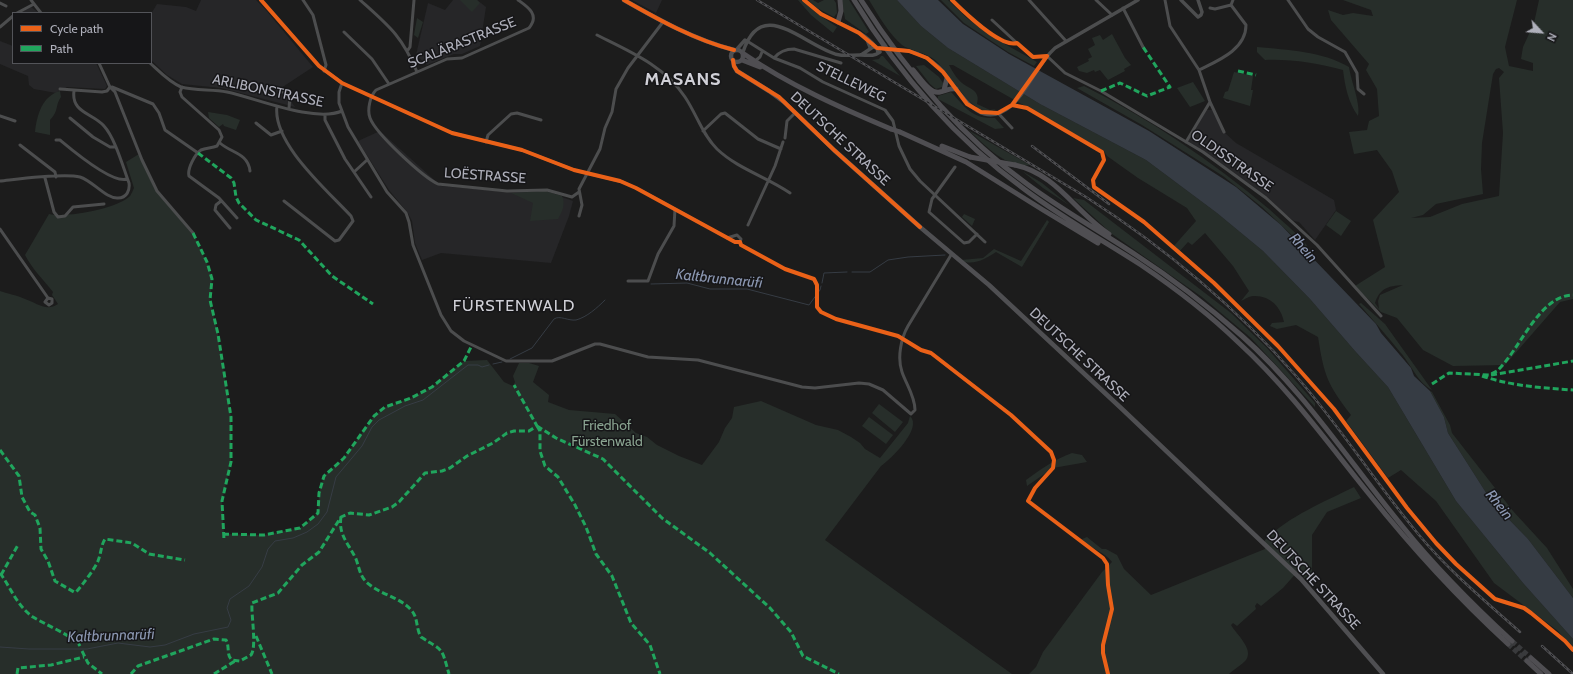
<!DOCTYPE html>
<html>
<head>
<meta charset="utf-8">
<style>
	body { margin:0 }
	#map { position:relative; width:1573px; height:674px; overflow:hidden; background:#1c1c1c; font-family:Cabin,sans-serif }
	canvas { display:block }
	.legend { position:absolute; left:12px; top:12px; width:140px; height:52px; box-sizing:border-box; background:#161618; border:1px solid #535459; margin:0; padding:5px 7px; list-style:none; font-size:12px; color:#afb0bb }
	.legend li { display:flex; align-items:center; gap:8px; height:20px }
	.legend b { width:20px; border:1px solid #535459 }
	.north { position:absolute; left:1521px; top:12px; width:40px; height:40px; -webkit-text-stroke:3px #161618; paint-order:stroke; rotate:116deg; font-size:11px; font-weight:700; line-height:16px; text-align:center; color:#afb0bb }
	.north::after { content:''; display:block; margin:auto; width:14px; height:18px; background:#afb0bb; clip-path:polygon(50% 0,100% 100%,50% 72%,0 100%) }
</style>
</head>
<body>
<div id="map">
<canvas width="1573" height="674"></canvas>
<ul class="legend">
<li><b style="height:5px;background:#ea6118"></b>Cycle path</li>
<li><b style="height:5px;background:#20a55d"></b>Path</li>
</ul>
<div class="north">N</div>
</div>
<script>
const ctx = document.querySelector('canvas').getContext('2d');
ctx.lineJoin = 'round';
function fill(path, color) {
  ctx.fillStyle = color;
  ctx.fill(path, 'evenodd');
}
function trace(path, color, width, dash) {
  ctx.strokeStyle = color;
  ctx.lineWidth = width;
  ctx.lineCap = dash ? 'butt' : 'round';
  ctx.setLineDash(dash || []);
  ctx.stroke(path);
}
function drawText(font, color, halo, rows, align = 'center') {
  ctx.font = font + ' Cabin,sans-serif';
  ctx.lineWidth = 3;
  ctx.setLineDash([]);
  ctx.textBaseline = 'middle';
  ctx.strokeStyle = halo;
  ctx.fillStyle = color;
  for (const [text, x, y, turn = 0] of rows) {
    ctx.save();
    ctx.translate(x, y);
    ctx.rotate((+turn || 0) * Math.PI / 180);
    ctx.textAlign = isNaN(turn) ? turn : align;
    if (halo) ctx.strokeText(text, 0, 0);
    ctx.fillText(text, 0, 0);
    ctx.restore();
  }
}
fill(new Path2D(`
	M201 0H256L265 9 313 67 281 88 292 95V103L295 107 221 88 182 84 167 75 151 60V14L157 4 186 7 196 11Z
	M453 0H477L486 7 480 46 462 54H454L427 65 416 55 428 3 445 10Z
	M632 0H662L656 13Z
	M31 7 39 13H19Z
	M0 41 13 46V63H96L107 86 105 89 67 87 56 93 34 89 29 85 28 76 0 64Z
	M1206 110H1212L1224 132 1236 143 1334 200 1336 210 1315 240 1299 222 1294 221 1188 141Z
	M380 131 441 186 507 192 545 191 573 201 569 216 551 263 441 253 422 260 415 243 412 221 408 213 389 190 358 141Z`), '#262628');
fill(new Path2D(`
	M460 0H477L480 3 472 12Z
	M798 0H802L819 15 837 27 833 33 811 15Z
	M808 0H813L818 3 824 0H834L836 3 837 13 834 17 817 8Z
	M842 0H849L869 32 866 34 845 19Z
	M869 0H897L921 26 948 48 1040 104 1146 160 1217 213 1263 251 1310 299 1355 351 1388 387 1456 501 1523 583 1573 639V649L1558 631 1494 583 1436 501 1401 470 1388 478 1346 421 1351 415C1327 384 1324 375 1318 337L1296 325 1277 329 1270 326 1272 323 1284 322C1281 307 1270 295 1253 296 1250 296 1245 299 1241 301L1249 291 1233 266 1205 233 1192 245 1188 242 1179 252 1173 247 1196 221 1187 208 1138 178 1107 156 1104 151 953 65H949C952 71 957 79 962 83 969 89 981 90 977 104L990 110 996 109C975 123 949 71 935 60 925 52 908 50 902 45 889 34 878 15 869 0Z
	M941 0H948L968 19 994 38 1037 62 1034 66 1008 52 964 23Z
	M1343 0H1517L1505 47 1509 66 1533 71V63L1521 59 1523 47 1534 23 1539 0H1573V299L1560 302 1505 365 1453 366 1423 350 1397 318 1381 312 1355 286 1385 267 1373 220 1399 192 1392 171 1377 150 1354 154 1349 132 1367 130 1369 121 1379 116 1377 89 1366 70 1369 64 1331 20 1328 10 1343 15 1353 13 1373 16 1371 10ZM1499 68 1504 72 1499 78 1503 133 1499 196 1462 204 1430 217 1411 218 1423 215 1436 204 1483 194 1481 169 1482 143 1493 74 1496 69ZM1403 285 1380 295 1378 301 1379 309 1375 303C1380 288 1388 286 1403 285Z
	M417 18 423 22 418 38 414 35Z
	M1112 34 1125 58 1131 65 1124 69 1125 71 1108 80 1100 70 1095 72 1094 70 1087 73 1079 71 1077 67 1089 61 1088 59 1092 57 1088 49 1095 45 1092 38 1100 35 1103 40Z
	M1257 47C1288 50 1322 51 1349 67 1351 81 1361 104 1358 116 1348 102 1345 86 1343 70 1317 63 1291 59 1265 60L1257 52Z
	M881 56H883L900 76 872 60 879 59Z
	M924 65 939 77 945 86 936 89 930 84 916 66Z
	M1234 72 1253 76 1251 90H1253L1250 106 1223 98 1225 92 1228 91Z
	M1193 82 1205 101 1190 107 1177 88Z
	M1084 86C1150 119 1212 161 1269 209 1285 224 1304 238 1315 257L1262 207 1223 176 1142 125 1077 88Z
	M60 91 61 97C55 105 59 111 50 120V135L35 132C37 115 42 96 60 91Z
	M951 92C966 108 972 119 995 118L1004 128 995 129 938 99V96Z
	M208 112 227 115 240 120 236 130 224 126 223 124 219 127 209 118Z
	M968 130 1030 165C1004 168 986 145 968 130Z
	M139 154 154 188 196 239 209 268 212 279 210 300 218 334 231 417V462L222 501 224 534 264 535 300 528 318 513 319 493 324 476 344 458 374 416 385 407 411 398 432 387 464 361 487 360 504 382 513 386 515 382 513 376 519 363H529L539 366 533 382 549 395 548 402 569 410 615 414 636 433 647 437 657 445 679 456 702 465 719 442 725 428 732 418 734 407 761 401 816 425 838 430 851 437 860 443 865 449 880 458 908 423 910 416C923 428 891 459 881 466L825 540 1012 674H0V291C8 294 17 295 25 299 37 303 46 312 58 304L52 295 53 292C43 279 32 269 25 255L49 214C66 218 117 209 130 196 131 195 133 190 134 188L126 162Z
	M1022 171 1042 183 1069 205 1043 188Z
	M545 191 562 196C566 204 562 212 558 219L530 221 533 203 511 193Z
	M1073 198 1084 200 1231 313 1267 348 1315 403V407L1251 338 1202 297 1112 234Z
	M1336 211 1351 221 1341 236 1326 225Z
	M964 214 975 219 972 226 962 217Z
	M1047 220 1049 222 1022 267 996 252C987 258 972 267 961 260L983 258 994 249 1021 261Z
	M1361 303 1385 324 1432 390C1417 382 1411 364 1400 352 1387 336 1373 320 1359 304Z
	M1430 391 1432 392 1450 425 1452 433 1513 511 1547 548 1573 589V598L1528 539 1492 502 1448 433 1444 417Z
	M879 404 903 422 895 432 872 413Z
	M869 417 893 435 886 444 862 426Z
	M1072 453 1082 455 1087 462 1053 468 1027 486 1026 480C1041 469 1055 459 1072 453Z
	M1354 487 1361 498 1327 512 1312 535V574L1305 579 1298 571 1283 588 1261 606 1257 603 1255 606 1256 609 1237 626 1233 623 1231 625C1237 635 1254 649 1246 660 1242 665 1234 669 1229 674H1029L1036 667 1043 652 1102 572 1112 562C1105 552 1090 548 1080 540L1087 537 1102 549H1106L1117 555 1124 569 1151 595 1265 549V540C1289 516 1324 502 1354 487Z`), '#272e2a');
fill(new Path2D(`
	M897 0H938L963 24 1009 54 1149 131 1236 187 1281 225 1376 324 1381 333 1411 368 1414 376 1430 391 1444 417 1448 433 1492 502 1528 539 1573 598V639L1523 583 1456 501 1388 387 1355 351 1310 299 1263 251 1217 213 1146 160 1040 104 948 48 921 26Z`), '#363c44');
trace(new Path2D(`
	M852 272H870L888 260 908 257 945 255
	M822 283 824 273 847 272
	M651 284 687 283 710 289H747L809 305 820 290 821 286
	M510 359 532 348 554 319C560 315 568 321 576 320 587 317 597 308 605 300
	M493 364 502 362
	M0 647 29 649H87L118 643 150 647 165 645 194 634 228 627 231 620 227 608 230 599 249 586 262 567 268 549 275 541 293 538 307 532 318 524 327 512 336 477 362 446 372 427 379 420 405 406 423 400 468 365H478L482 367 489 365`), '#363c44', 1);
trace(new Path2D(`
	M1512 641 1531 658
	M1508 644 1527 661`), '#393a3c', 5, [5, 2.5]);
trace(new Path2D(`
	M31 0 41 13
	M261 0 319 66 342 83 452 133 522 150 574 170 623 182 642 191 735 242H740L741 239 737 235 727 238
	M303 0 313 15 326 65 324 71
	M360 0C389 26 402 36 417 72
	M518 0C528 7 540 15 529 28L462 58 447 59 376 90C370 96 367 110 370 118 376 134 423 177 438 184L507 191 547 190 572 197 579 192
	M804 0C812 7 819 13 827 17 844 26 864 31 876 47
	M1029 0 1066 41
	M1096 0 1112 15
	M1165 0 1170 26 1199 70 1210 102 1224 132
	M1288 0 1308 29 1318 37 1345 52 1357 73 1358 89 1364 94
	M0 3 6 6
	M1123 8 1143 47
	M1210 8 1215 9 1231 5
	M17 13 34 4
	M992 20 1031 56 1035 57 1047 56 1065 73 1101 91 1203 152 1266 198 1317 245 1381 316
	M0 27 13 16
	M344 32 372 59 389 84
	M597 35C629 51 665 66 685 97 697 115 702 134 717 149 738 169 767 177 790 193
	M866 38 870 48
	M747 41 774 58 800 68 823 82 885 110 893 121 899 146 910 169 920 181 985 242
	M408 50 410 47 414 0
	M774 58C779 52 786 49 794 49L841 63
	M755 61 760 57 762 52
	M99 63 110 87 115 92 142 160 157 191 193 233
	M150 63C160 72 169 82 181 87 196 91 212 89 227 92 256 98 314 123 342 111
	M1199 70C1217 61 1246 50 1246 25L1231 5 1233 0
	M342 83 339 92V103L348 127 387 192 406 213 409 222 413 245 441 315 451 331 464 341 506 361H552L595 344H600L648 357 698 360 802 387 815 388 859 383 869 384 883 390 911 414 915 410C915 396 906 384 902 372 897 358 901 338 908 326L951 255
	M112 87 153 104 159 113 165 130 198 153
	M182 87 180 92 182 97 219 130 222 137 217 146C212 148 206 148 201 150 195 154 187 169 189 176L219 198 237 218
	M60 89 102 92 107 91 110 87
	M281 91 290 96 289 108
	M277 106C272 143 327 190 351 216L353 221 339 240 335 241 284 201
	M998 113 1012 128
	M325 115V120L345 159 371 197
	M0 116 15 121
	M70 118 93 137 110 147H115
	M256 123 271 135 282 131
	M703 131 721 114 725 113 758 139 781 149
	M785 138 787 121 795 113
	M56 140H60C72 150 112 184 127 179
	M486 142 488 135 511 114 517 113 541 120
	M1186 142 1210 102
	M220 143C231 153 248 153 250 171
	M20 145 55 172 56 177
	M955 167 932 199 929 212 964 243 969 242 977 234
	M354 172 367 160
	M45 178 54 212 58 217 65 216 73 207 104 204
	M0 181C19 179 63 173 80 177 93 181 106 199 118 198 127 198 130 190 129 183 123 167 115 138 104 126 93 113 71 113 74 91
	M221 201 216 205 215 210 230 228
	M579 216 582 205 579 189 600 149 605 128 612 112 616 89 628 68 663 22
	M748 225 775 166 783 142
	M0 229 48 298 52 299V303L49 305 45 302 48 298
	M628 281H648L658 254 674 226 675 209`), '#4c4d4e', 3);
trace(new Path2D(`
	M1181 0 1198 17 1201 15 1202 12 1198 0
	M737 49 745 40
	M909 51C921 54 930 59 939 67 957 85 977 135 1011 106 1029 90 1037 64 1055 48L1138 0
	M743 52C760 0 795 37 830 52 840 57 849 55 860 55 868 55 873 57 880 52
	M861 55 873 47 877 48 878 53`), '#4c4d4e', 3.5);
trace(new Path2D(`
	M624 0C659 20 695 40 734 50
	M731 56a6 6 0 1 1 12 0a6 6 0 1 1-12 0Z
	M733 60 734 66 737 71 769 91 784 102 834 150 920 227 989 285 1121 408 1301 579 1383 674`), '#4f4f52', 4.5);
trace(new Path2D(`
	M854 0C899 74 954 138 1024 189 1061 217 1102 240 1141 265 1175 288 1209 314 1239 343 1289 389 1327 442 1369 494 1412 548 1457 597 1508 644
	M861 0C906 71 959 135 1027 184 1062 210 1100 231 1136 255 1173 279 1209 307 1242 336 1305 392 1350 463 1403 527 1436 568 1473 605 1512 641
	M838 22 841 11 840 0
	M744 54C789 85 841 108 891 129
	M742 60 760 67
	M913 70C919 76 930 95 940 92 946 91 949 88 956 89
	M944 90 947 78
	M900 132 966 162 1043 210 1098 243
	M942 146 970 157
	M1015 165C1057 174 1075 212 1109 234
	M1531 658 1549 674
	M1527 661 1541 674`), '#4f4e52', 5);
const rail = new Path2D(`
	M757 0 1086 197C1164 247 1235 306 1296 376 1340 426 1376 484 1419 535 1449 571 1485 601 1520 632
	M1032 146 1109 204
	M1542 646 1573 674`);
trace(rail, '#4f4f52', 2.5);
trace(rail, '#161618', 1, [3]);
trace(new Path2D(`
	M879 48 909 51`), '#4c4d4e', 3.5);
trace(new Path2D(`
	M891 129 900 132
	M970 157 1015 165`), '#4f4e52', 5);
trace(new Path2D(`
	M1238 71 1256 75
	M1101 91 1120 83 1147 96 1170 87 1143 47
	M198 153 231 178 234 183 236 197 239 203 256 220 299 240 332 276 373 304
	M193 233 207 262 212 279 210 300 218 334 231 417V462L222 501 224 540
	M1491 375 1573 361
	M1482 376C1512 386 1542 388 1573 390
	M1432 384 1449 373 1489 375 1497 371C1520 350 1539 295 1573 295
	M537 426 556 438 603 459 662 518 710 553 770 608 791 632 803 656 839 674
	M537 426 540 431V451L545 466 558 477 575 505 586 527 596 554 612 576 631 623 650 645 660 674
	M0 450 19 476 22 497 30 512 35 515 40 528 41 549 48 561 55 581 74 592H76C81 587 96 567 98 561 101 554 101 545 105 539L132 543 149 554 185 560
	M341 517C338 535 349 544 356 559 360 570 360 578 370 585 384 596 400 597 412 611 418 618 416 629 421 637 444 652 441 646 449 674
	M223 534 264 535 300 528 318 513 319 493 324 476 344 458 374 416 385 407 411 398 432 387 464 361 472 345
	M0 573C11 588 17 606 33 617 44 624 75 637 80 646
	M1 575 18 545
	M256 636 272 674
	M82 651 88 663 102 674
	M17 674 18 668 51 665 84 657
	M131 674 138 666 214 639 226 640C230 647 226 655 232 660L240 661 251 655C257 647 251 615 252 603L278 593 302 565 319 552 341 517 350 513 369 515 392 507 399 502 425 473 442 471 450 468 467 456 493 443 507 433 514 431H529L537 426 514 385
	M214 674 235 661`), '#20a55d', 3, [6, 3]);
trace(new Path2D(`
	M261 0 319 66 342 83 452 133 522 150 574 170 620 181 636 188 735 242H740L741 245 785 269 814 279 817 285V307L821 312 836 319 898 336 921 350 931 353 1011 415 1051 452 1054 460 1053 468 1035 488 1028 501 1103 558 1107 564 1108 585 1112 609 1103 645V653L1108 674
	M624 0C659 20 695 40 734 50
	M804 0 821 14 859 33 877 48 909 51 927 58 943 72 967 104 981 112 998 113 1012 105 1047 56
	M952 0C963 11 1001 48 1017 43L1033 57 1047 56
	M733 60 734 66 737 71 779 97 834 150 920 227
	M1012 105 1027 108 1102 152 1104 160 1093 180 1094 187 1144 222 1214 283 1278 346 1334 409 1407 508 1436 543 1456 564 1495 599 1524 608 1531 613 1565 641 1573 650`), '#ea6118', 4);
drawText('14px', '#afb0bb', '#161618', [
	["SCALÄRASTRASSE",462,43,-22],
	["STELLEWEG",851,82,26],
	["ARLIBONSTRASSE",268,91,12],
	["DEUTSCHE STRASSE",840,139,43],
	["OLDISSTRASSE",1232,161,35],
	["LOËSTRASSE",485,176,4],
	["DEUTSCHE STRASSE",1079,355,43],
	["DEUTSCHE STRASSE",1313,580,47]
]);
drawText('14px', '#89a390', '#161618', [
	["Friedhof",607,426],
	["Fürstenwald",607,442]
]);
drawText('italic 15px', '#8b97b1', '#161618', [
	["Rhein",1303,248,48],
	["Kaltbrunnarüfi",719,279,6],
	["Rhein",1499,505,51],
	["Kaltbrunnarüfi",111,636,-2]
]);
ctx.letterSpacing = '1px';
drawText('16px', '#d0d0d7', '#161618', [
	["FÜRSTENWALD",514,306]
]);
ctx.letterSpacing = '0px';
ctx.letterSpacing = '1px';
drawText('bold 18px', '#d0d0d7', '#161618', [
	["MASANS",683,80]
]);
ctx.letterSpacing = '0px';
</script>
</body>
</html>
